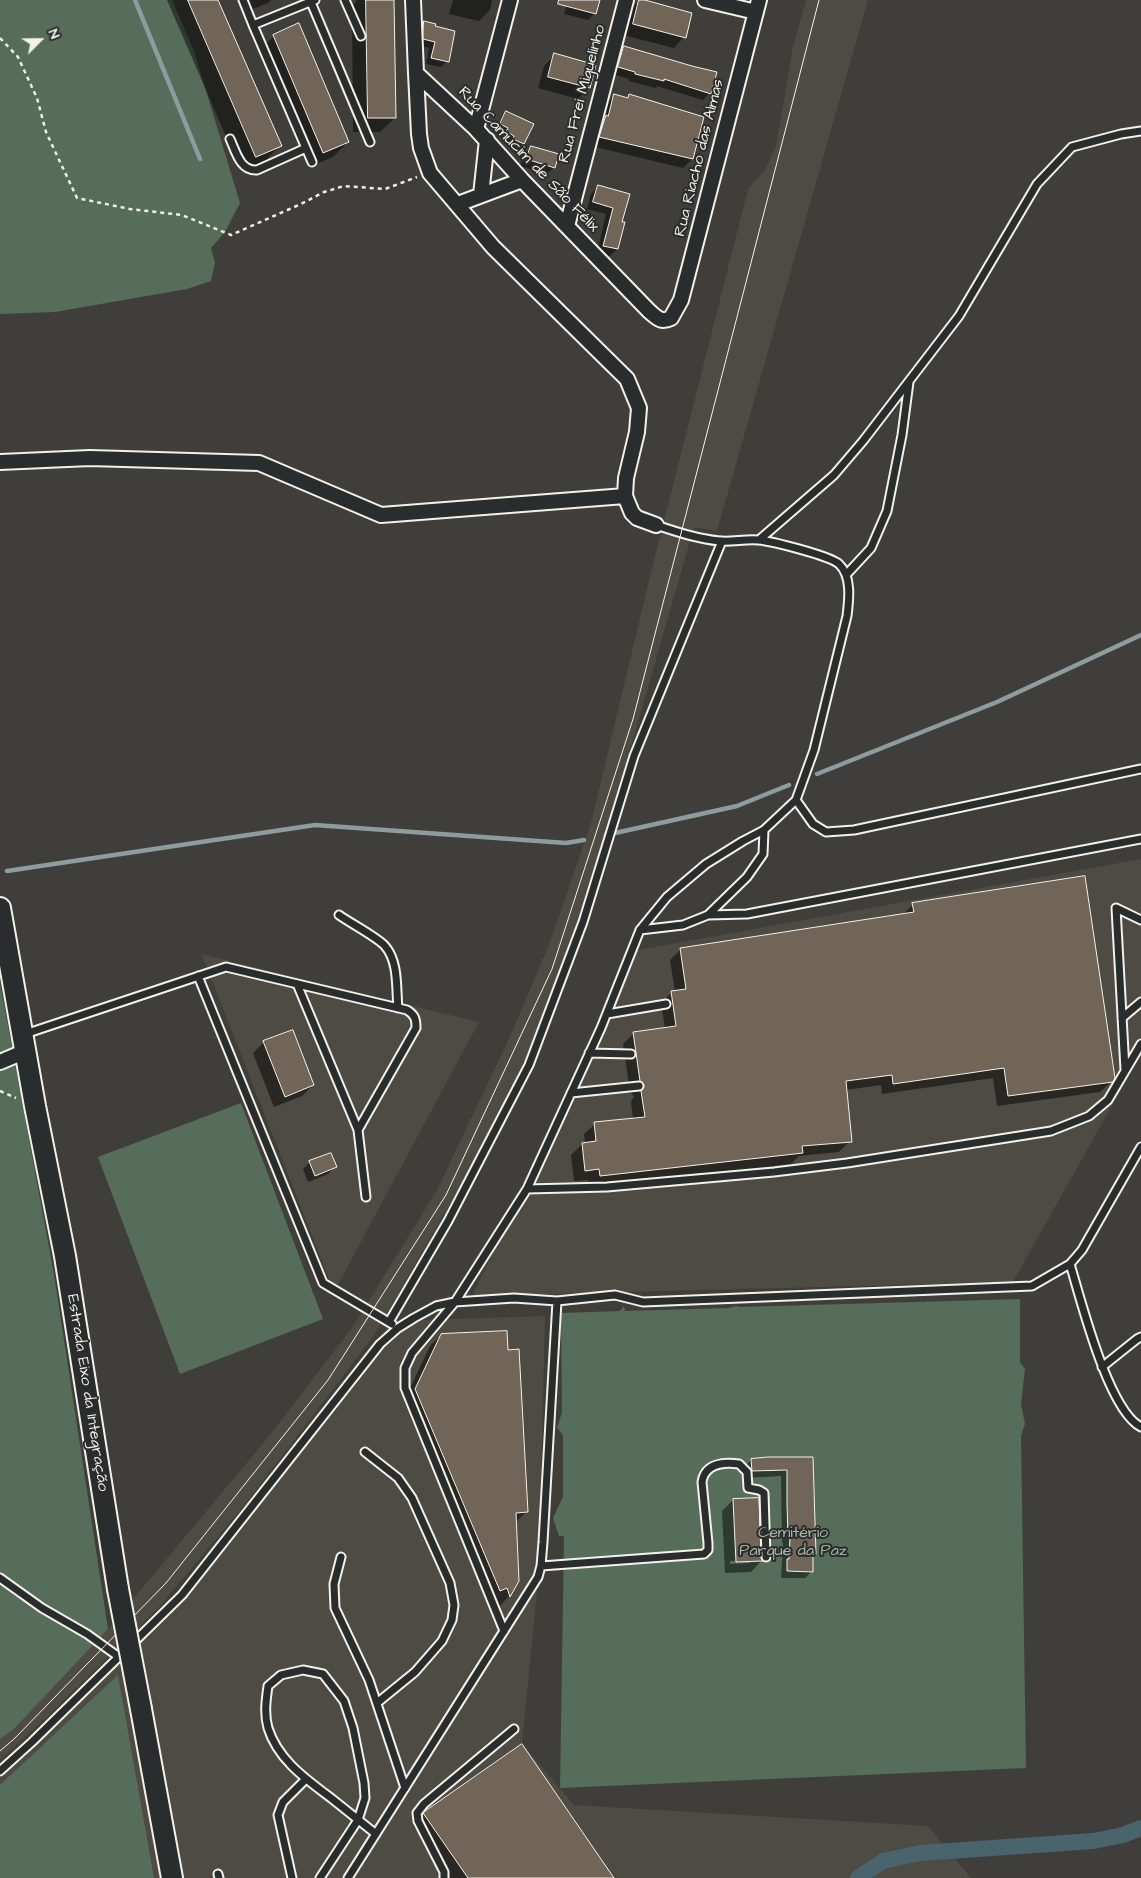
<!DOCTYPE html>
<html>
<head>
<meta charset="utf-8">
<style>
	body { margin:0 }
	#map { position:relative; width:1141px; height:1878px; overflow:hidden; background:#3f3e3b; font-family:"Architects Daughter",sans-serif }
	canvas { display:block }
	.north { position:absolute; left:15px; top:15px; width:50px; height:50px; -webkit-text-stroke:4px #2a2d2e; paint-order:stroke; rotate:67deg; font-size:14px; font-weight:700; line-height:20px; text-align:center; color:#f4f1e8 }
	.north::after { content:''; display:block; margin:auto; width:18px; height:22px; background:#f4f1e8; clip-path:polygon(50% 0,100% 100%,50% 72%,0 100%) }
</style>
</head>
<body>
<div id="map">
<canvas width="1141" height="1878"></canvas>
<div class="north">N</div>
</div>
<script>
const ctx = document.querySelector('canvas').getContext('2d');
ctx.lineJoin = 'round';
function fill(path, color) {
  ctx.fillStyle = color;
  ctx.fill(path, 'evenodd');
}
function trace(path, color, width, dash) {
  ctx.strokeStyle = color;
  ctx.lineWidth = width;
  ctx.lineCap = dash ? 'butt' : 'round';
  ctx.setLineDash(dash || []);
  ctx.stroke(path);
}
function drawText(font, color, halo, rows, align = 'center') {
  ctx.font = font + ' "Architects Daughter",sans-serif';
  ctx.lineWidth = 4;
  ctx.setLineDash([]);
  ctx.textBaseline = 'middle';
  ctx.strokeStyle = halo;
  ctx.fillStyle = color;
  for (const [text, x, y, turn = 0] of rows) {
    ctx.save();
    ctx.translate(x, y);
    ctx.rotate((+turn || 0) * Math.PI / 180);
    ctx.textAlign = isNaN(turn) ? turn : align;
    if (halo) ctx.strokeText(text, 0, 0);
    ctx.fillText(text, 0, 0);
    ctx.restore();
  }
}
fill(new Path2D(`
	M806 0H868L717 531 694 527 594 876 578 925 518 1077 477 1157 375 1334 325 1400 246 1503 160 1606 47 1717 0 1760V1739L14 1729 108 1629 265 1441 352 1328 437 1190 512 1032 550 942 591 823 650 576 748 189 765 170 776 146 793 47Z
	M1141 859V1054L1013 1282 472 1296 638 950Z
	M201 954 479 1022 334 1292 209 973Z
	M545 1316 539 1572 522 1744 574 1805 928 1826 971 1878H0V1774L184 1596 392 1321Z`), '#4e4a44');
fill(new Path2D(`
	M0 0H172L194 51 240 203 225 232 211 248 215 262 211 281 187 289 55 312 0 314Z
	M0 983 54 1274 108 1629 14 1729 0 1739Z
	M241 1103 323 1319 180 1374 98 1157Z
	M1020 1299V1362L1025 1369 1021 1404 1025 1424 1021 1436 1026 1768 560 1788 564 1536H559L553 1518 563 1497V1435L557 1428 562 1412 561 1313 620 1311 624 1306 625 1311 728 1308 737 1306 739 1307Z
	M118 1675 154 1878H0V1785Z`), '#556d5a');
fill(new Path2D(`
	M167 0H218L280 145 266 160 241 171Z
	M238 0H271L268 3 243 13Z
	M357 0H393L395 118 380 132H353L352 6Z
	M453 0H492L490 10 479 21 449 14Z
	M568 0H598L595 13 588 20 564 14Z
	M640 0 684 37 674 48 623 35 629 11Z
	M425 22 447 61 441 67 426 64 429 48 418 45 419 28Z
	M274 36 348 142 333 157 309 167 259 51Z
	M624 48 710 93 703 100 657 86 655 88 629 81V79L612 74 617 55Z
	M555 55 589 88 578 99 538 88 544 66Z
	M615 95 627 98 630 95 692 159 683 168 591 146 605 104Z
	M506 112 523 143 518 149 509 144 510 141 501 136 503 133 496 130 501 118Z
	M532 147 554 167 547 174 520 166 524 154Z
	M598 186 628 195 620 222 617 249 610 256 597 253 606 214 587 209 591 194Z
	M913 904 1112 1081 1100 1092 997 1106 993 1078 882 1094 881 1085 846 1090 850 1141 839 1152 799 1156 791 1164 589 1186 588 1180 574 1181 571 1155 582 1144 585 1143 584 1134 595 1124 633 1119 631 1102 634 1096 630 1092 623 1044 634 1033 665 1028 661 1003 672 992H675L670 960 681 949 903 915Z
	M264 1042 313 1085 302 1096 274 1107 253 1053Z
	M310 1162 335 1167 328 1174 308 1182 303 1169Z
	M441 1335 507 1351 526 1512 515 1523 518 1580 509 1596 499 1607 496 1598 489 1601 404 1401 430 1346Z
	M812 1458 814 1553 812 1556V1571L805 1578H781L783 1543H782L781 1476 745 1478 744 1467 751 1460Z
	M733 1500 761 1561 751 1572 725 1573 722 1511ZM730 1561H750V1563L730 1564Z
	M424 1814 613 1878H450L413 1825Z`), '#0007');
trace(new Path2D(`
	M135 0 200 159
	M817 774 997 702 1141 635
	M606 835 737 806 789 785
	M7 871 315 825 566 843 584 840`), '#8d9c9e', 4.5);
trace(new Path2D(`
	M858 1878 883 1861 920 1853 1094 1841 1123 1835 1141 1828`), '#49646d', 16);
const building = new Path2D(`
	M188 0H218L282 146 256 157Z
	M366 0H394L396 118H368Z
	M559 0H600L596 14 558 4Z
	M639 0H645L692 13 686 38 633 24Z
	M424 21 436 24 435 26 455 31 449 62 431 58 435 42 423 39Z
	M299 23 349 142 323 153 273 35Z
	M624 46 692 66 717 72 711 94 664 79V81L635 74V72L618 67Z
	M554 53 596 65 590 88 548 77Z
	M614 94 628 98 629 94 704 117 693 159 599 137 606 115 608 116Z
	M506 111 534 124 524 144 513 139 514 136 506 131 508 128 500 124Z
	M531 146 559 154 555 168 526 159Z
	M598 185 630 194 622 222H625L618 249 603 246 613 208 593 202Z
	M1085 876 1115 1078 1113 1082 1008 1096 1004 1068 893 1084 892 1075 846 1081 852 1142 802 1146 803 1153 600 1176 599 1169 585 1171 582 1143 596 1141 594 1122 645 1117 641 1091 644 1085 640 1081 633 1032 676 1026 671 991 686 989 680 948 914 912 912 903Z
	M293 1030 314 1085 285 1097 263 1041Z
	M331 1153 337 1167 315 1176 309 1161Z
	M507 1331 508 1350 519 1349 528 1512 516 1513 519 1581 510 1597 507 1588 500 1591 415 1389 441 1334Z
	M768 1457H813L816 1554H813V1572L787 1571V1559H789L790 1537H788L787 1503V1470L752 1471 751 1459Z
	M759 1498 761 1557 763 1561 736 1562 733 1499Z
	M522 1744 614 1878H468L423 1813Z`);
fill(building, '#716558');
trace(building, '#f4f1e8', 1);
const lane = new Path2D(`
	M243 0 253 25 315 0
	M310 0 370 142
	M345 0 361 36
	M253 25 312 162
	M230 139C236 152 240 171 257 170L306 148
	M759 540 834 475 863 441 959 316 1037 184 1072 147 1121 134 1141 131
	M846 575 871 548 887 511 902 435 909 382
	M796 800 813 824 826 832 854 830 1141 769
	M339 915C350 923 377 937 385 946 399 962 396 989 398 1008
	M708 915 747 914 1141 839
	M640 930 683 925 708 915 747 877 763 854 764 830
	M198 976 323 1283 392 1324
	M607 1014 666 1004
	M1122 1018 1141 1002
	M25 1034 226 967 407 1010C415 1015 416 1019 416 1028L358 1130 297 984
	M589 1053 631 1054
	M1125 1070 1116 908 1141 920
	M571 1093 639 1086
	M358 1130 366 1197
	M527 1189 607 1187 774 1172 847 1163 1051 1131 1089 1116 1108 1100 1141 1044
	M1070 1264C1081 1300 1108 1410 1141 1427
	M389 1322 448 1221 529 1065 583 922 634 756 722 541
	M1102 1367 1137 1339 1141 1337
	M365 1452 398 1478 412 1498 450 1583 454 1605 452 1620 442 1641 415 1672 377 1703
	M341 1557 334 1584 335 1608 369 1680 405 1788
	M541 1566 704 1554 708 1550V1543L702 1482C705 1463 724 1462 739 1464L747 1472 748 1488 759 1490 764 1493 766 1557
	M0 1578 42 1608 87 1634 119 1657
	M504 1631 405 1388V1368L412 1353 455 1302 527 1189 601 1028 640 930 667 897 706 864 743 841 764 830 796 800 814 750 847 616C849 600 852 576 839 564 830 556 772 541 758 540 745 539 732 542 720 541 698 539 677 532 656 525
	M0 1771 32 1742 182 1595 380 1344 398 1328 414 1318 436 1306 455 1302 514 1298 557 1301 615 1295 643 1302 1032 1286 1070 1264 1082 1250 1141 1147
	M218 1874 219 1878
	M292 1878 278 1815 283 1802 306 1779
	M320 1878 358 1820 365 1798 364 1783 353 1728 344 1701 323 1674 303 1670 281 1675 268 1686C266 1700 264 1714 268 1728 278 1760 306 1779 331 1798 346 1810 361 1822 376 1834
	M348 1878 538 1577 541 1566 543 1542 557 1301
	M444 1878V1872L418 1821 417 1813 424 1804 514 1729`);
const street = new Path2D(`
	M413 0 416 73 476 129 522 180 649 311C657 318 661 323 671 318L681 300 759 0
	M705 0 756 12
	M416 73 419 134 421 148 430 173 493 247 627 379 639 408 637 432 626 478 625 496 632 513 637 518 656 525
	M476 129 510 0
	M481 195 487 140
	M458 204 522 180
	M567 226 626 0
	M0 462 90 458 259 463 381 515 625 496
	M0 1062 26 1051`);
const secondary = new Path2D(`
	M0 908 35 1106 65 1256 118 1589
	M141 1709 172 1878`);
trace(lane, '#f4f1e8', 11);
trace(street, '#f4f1e8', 18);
trace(secondary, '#f4f1e8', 24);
trace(new Path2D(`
	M0 38 18 57 37 98 46 132 77 198 130 209 182 215 231 235 301 204 324 192 344 186 385 189 417 177
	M0 1091 16 1098`), '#f4f1e8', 2.5, [4, 4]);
trace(lane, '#2a2d2e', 7);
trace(street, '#2a2d2e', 14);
trace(secondary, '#2a2d2e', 20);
trace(new Path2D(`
	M0 1751 14 1739 166 1583 328 1380 446 1195 552 969 633 719 819 0`), '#f4f1e8', 1);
const secondaryBridge = new Path2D(`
	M118 1589 141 1709`);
trace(secondaryBridge, '#f4f1e8', 24, []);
trace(secondaryBridge, '#2a2d2e', 20);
drawText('16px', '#f4f1e8', '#2a2d2e', [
	["Rua Frei Miguelinho",583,94,-75],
	["Rua Riacho das Almas",700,158,-76],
	["Rua Camucim de São Félix",528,160,46],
	["Estrada Eixo da Integração",87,1393,81]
]);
drawText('16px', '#acb6a8', '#2a2d2e', [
	["Cemitério",793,1534],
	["Parque da Paz",793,1552]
]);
</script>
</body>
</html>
